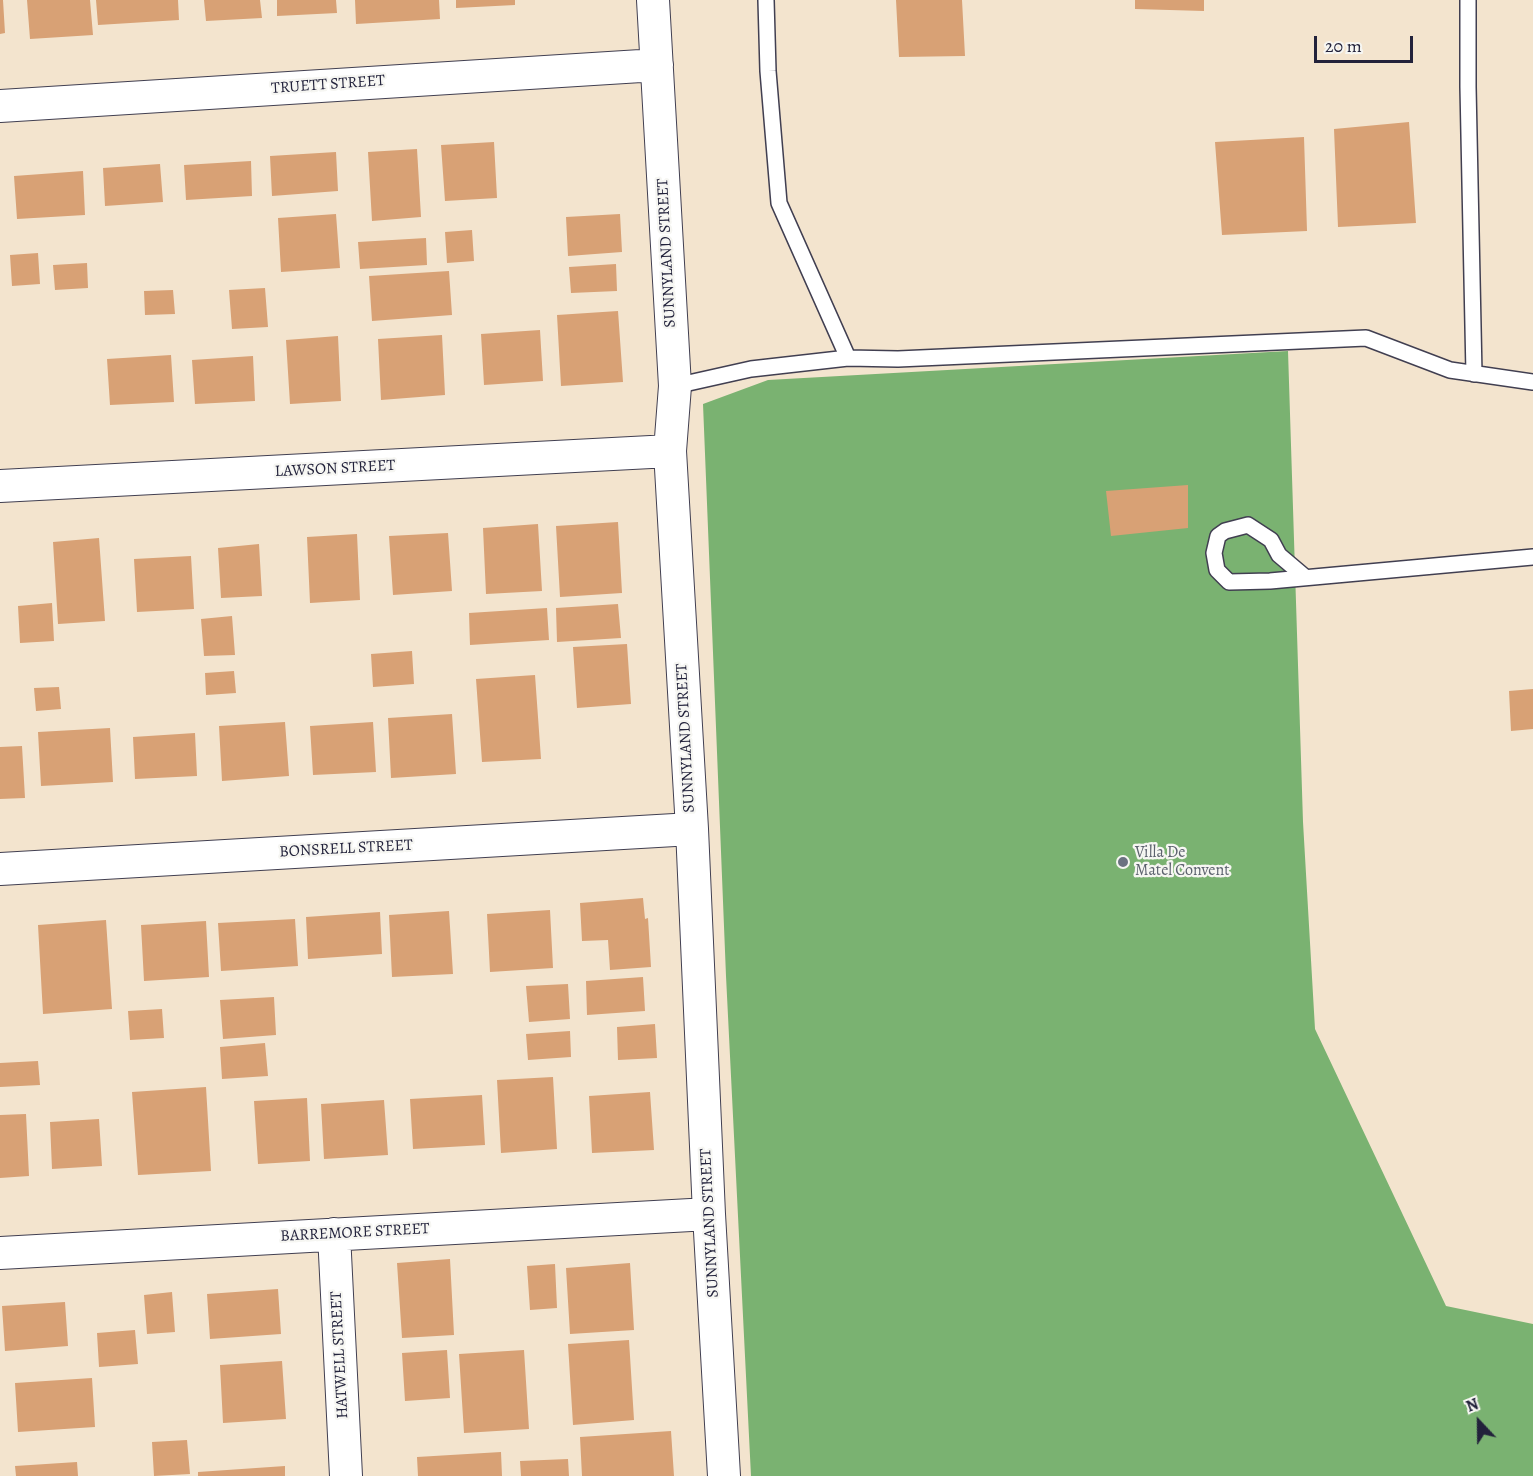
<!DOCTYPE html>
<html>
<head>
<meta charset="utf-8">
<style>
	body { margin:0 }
	#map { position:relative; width:1533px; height:1476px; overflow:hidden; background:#f3e4ce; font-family:Alegreya,serif }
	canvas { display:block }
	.north { position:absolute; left:1449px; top:1392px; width:60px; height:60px; -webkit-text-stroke:4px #f6f6f2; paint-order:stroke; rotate:338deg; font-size:16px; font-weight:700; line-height:24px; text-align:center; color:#22223b }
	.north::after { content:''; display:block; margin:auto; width:21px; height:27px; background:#22223b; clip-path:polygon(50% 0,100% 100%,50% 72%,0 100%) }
	.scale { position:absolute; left:1314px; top:36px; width:99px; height:27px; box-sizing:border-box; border:3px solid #22223b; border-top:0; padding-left:8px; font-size:18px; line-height:21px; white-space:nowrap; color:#22223b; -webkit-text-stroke:4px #f6f6f2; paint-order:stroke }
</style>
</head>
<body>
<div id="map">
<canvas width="1533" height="1476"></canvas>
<div class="north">N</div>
<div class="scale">20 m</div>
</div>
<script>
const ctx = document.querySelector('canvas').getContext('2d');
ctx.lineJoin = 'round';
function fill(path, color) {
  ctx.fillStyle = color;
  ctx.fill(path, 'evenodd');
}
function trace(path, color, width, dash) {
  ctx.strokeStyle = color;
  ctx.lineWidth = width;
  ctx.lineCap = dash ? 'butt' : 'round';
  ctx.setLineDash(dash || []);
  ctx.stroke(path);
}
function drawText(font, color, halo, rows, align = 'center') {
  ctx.font = font + ' Alegreya,serif';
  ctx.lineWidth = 4.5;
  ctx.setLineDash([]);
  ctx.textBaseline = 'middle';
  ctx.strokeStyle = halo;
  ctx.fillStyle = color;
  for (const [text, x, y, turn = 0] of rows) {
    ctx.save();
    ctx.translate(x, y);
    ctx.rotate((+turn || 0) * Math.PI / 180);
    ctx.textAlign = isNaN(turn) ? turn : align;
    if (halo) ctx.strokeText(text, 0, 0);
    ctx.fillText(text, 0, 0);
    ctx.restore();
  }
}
fill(new Path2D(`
	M1288 351 1303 822 1315 1029 1446 1306 1533 1324V1476H751L726 976 703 404 768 380Z`), '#7ab271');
fill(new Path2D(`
	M0 0H3L5 33 0 34Z
	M27 0H90L93 35 30 39Z
	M96 0H178L179 20 98 25Z
	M204 0H260L262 18 206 21Z
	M277 0H336L337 13 277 16Z
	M355 0H439L440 19 356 24Z
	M456 0H515V5L456 8Z
	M896 0H962L965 56 899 57Z
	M1135 0H1204V11L1135 9Z
	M1409 122 1416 223 1338 227 1334 129Z
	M1304 137 1307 231 1222 235 1215 142Z
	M494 142 497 198 445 201 441 145Z
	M417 149 421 217 372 221 368 152Z
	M336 152 338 191 272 196 270 156Z
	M251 161 252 196 186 200 184 165Z
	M160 164 163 202 105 206 103 168Z
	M83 171 85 215 17 219 14 176Z
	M336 214 340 268 281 272 278 218Z
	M620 214 622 252 568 256 566 217Z
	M472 230 474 261 447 263 445 232Z
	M426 238 427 265 360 269 358 242Z
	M38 253 40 284 12 286 10 255Z
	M87 263 88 288 55 290 53 265Z
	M616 264 617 291 571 293 569 267Z
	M449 271 452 315 372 321 369 276Z
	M265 288 268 327 232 329 229 290Z
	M173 290 175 314 145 315 144 291Z
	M618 311 623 382 561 386 557 315Z
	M540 330 543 381 484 385 481 334Z
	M442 335 445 395 381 400 378 339Z
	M338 336 341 401 290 404 286 340Z
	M171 355 174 402 110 405 107 359Z
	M253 356 255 401 195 404 192 360Z
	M1188 485V528L1111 536 1106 491Z
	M618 522 622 593 560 597 556 526Z
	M538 524 542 591 486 594 483 528Z
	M448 533 452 591 393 595 389 536Z
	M357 534 360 600 310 603 307 537Z
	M99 538 105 621 58 624 53 542Z
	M259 544 262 596 221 598 218 548Z
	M191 556 194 609 137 612 134 559Z
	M52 603 54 641 20 643 18 606Z
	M618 604 621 638 557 642 556 608Z
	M547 608 549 640 470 645 469 613Z
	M232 616 235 655 204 656 201 619Z
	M627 644 631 704 577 708 573 647Z
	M412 651 414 684 373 687 371 654Z
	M234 671 236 693 206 695 205 673Z
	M535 675 541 759 482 762 476 679Z
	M59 687 61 709 36 711 34 688Z
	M1533 689V729L1511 731 1509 691Z
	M452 714 456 774 391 778 388 718Z
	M285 722 289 776 222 781 219 726Z
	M373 722 376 772 313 775 310 726Z
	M110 728 113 782 41 786 38 732Z
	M195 733 197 776 135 779 133 737Z
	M22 746 25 798 0 799V747Z
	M643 898 645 919 648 918 651 967 610 970 608 940 582 941 580 903Z
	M550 910 553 968 490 972 487 914Z
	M449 911 453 974 392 977 389 915Z
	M380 912 382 954 308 959 306 917Z
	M295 919 298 966 221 971 218 923Z
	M106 920 112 1009 43 1014 38 925Z
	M206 921 209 977 144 981 141 925Z
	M643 977 645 1011 587 1015 586 981Z
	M568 984 570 1019 529 1022 526 986Z
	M274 997 276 1035 223 1039 220 1000Z
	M162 1009 164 1038 130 1040 128 1011Z
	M655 1024 657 1058 618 1060 617 1027Z
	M570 1031 571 1057 528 1060 526 1034Z
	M265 1043 268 1076 222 1079 220 1047Z
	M38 1061 40 1085 0 1087V1063Z
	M553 1077 557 1149 501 1153 497 1080Z
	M206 1087 211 1171 138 1175 132 1092Z
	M650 1092 654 1150 592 1153 589 1096Z
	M482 1095 485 1145 413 1149 410 1099Z
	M307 1098 310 1161 258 1164 254 1101Z
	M384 1100 388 1155 324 1159 321 1104Z
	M26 1114 29 1176 0 1178V1115Z
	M99 1119 102 1166 52 1169 50 1122Z
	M450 1259 454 1335 402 1338 397 1263Z
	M630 1263 634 1330 570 1334 566 1268Z
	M555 1264 557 1308 530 1310 527 1266Z
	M278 1289 281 1334 210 1339 207 1294Z
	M172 1292 175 1332 147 1334 144 1295Z
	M65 1302 68 1346 5 1351 2 1306Z
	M135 1330 138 1364 99 1367 97 1333Z
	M629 1340 634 1420 573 1425 568 1344Z
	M447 1350 450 1398 405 1401 402 1353Z
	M524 1350 529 1429 464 1433 459 1354Z
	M282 1361 286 1419 223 1423 220 1365Z
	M92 1378 95 1427 18 1432 15 1383Z
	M671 1431 674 1476H582L580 1437Z
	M187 1440 190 1474 154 1476 152 1442Z
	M501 1452 502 1476H418L417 1457Z
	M568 1459 569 1476H521L520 1461Z
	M77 1462 78 1476H16L15 1466Z
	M285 1466V1476H198V1472Z`), '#d8a175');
const service = new Path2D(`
	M766 0 768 71 779 203 848 358
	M1468 0V87L1474 374
	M675 386 751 369 848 358 898 359 1366 338 1450 370 1533 382
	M1305 577 1279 555 1271 540 1248 525 1225 531 1218 536 1214 553 1217 570 1229 582 1270 581 1533 557`);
const minor = new Path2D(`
	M653 0 675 386 670 451 692 829 709 1214 724 1476
	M0 106 657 65
	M0 486 670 451
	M0 869 692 829
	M334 1234 346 1476
	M0 1253 709 1214`);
trace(service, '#413f51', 18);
trace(minor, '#413f51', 34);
trace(service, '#fff', 15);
trace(minor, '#fff', 32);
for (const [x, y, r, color] of [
	[1123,862,6,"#6b7280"]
]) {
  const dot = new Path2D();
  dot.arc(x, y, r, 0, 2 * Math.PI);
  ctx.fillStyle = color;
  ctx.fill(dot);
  trace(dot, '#f6f6f2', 2);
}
drawText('16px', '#22223b', '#f6f6f2', [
	["TRUETT STREET",328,85,-4],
	["SUNNYLAND STREET",667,253,-93],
	["LAWSON STREET",335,469,-3],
	["SUNNYLAND STREET",686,738,-93],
	["BONSRELL STREET",346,849,-3],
	["SUNNYLAND STREET",710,1223,-93],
	["BARREMORE STREET",355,1233,-3],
	["HATWELL STREET",340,1355,-93]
]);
drawText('16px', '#5b616d', '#f6f6f2', [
	["Villa De",1135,853],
	["Matel Convent",1135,871]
], 'left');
</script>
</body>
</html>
